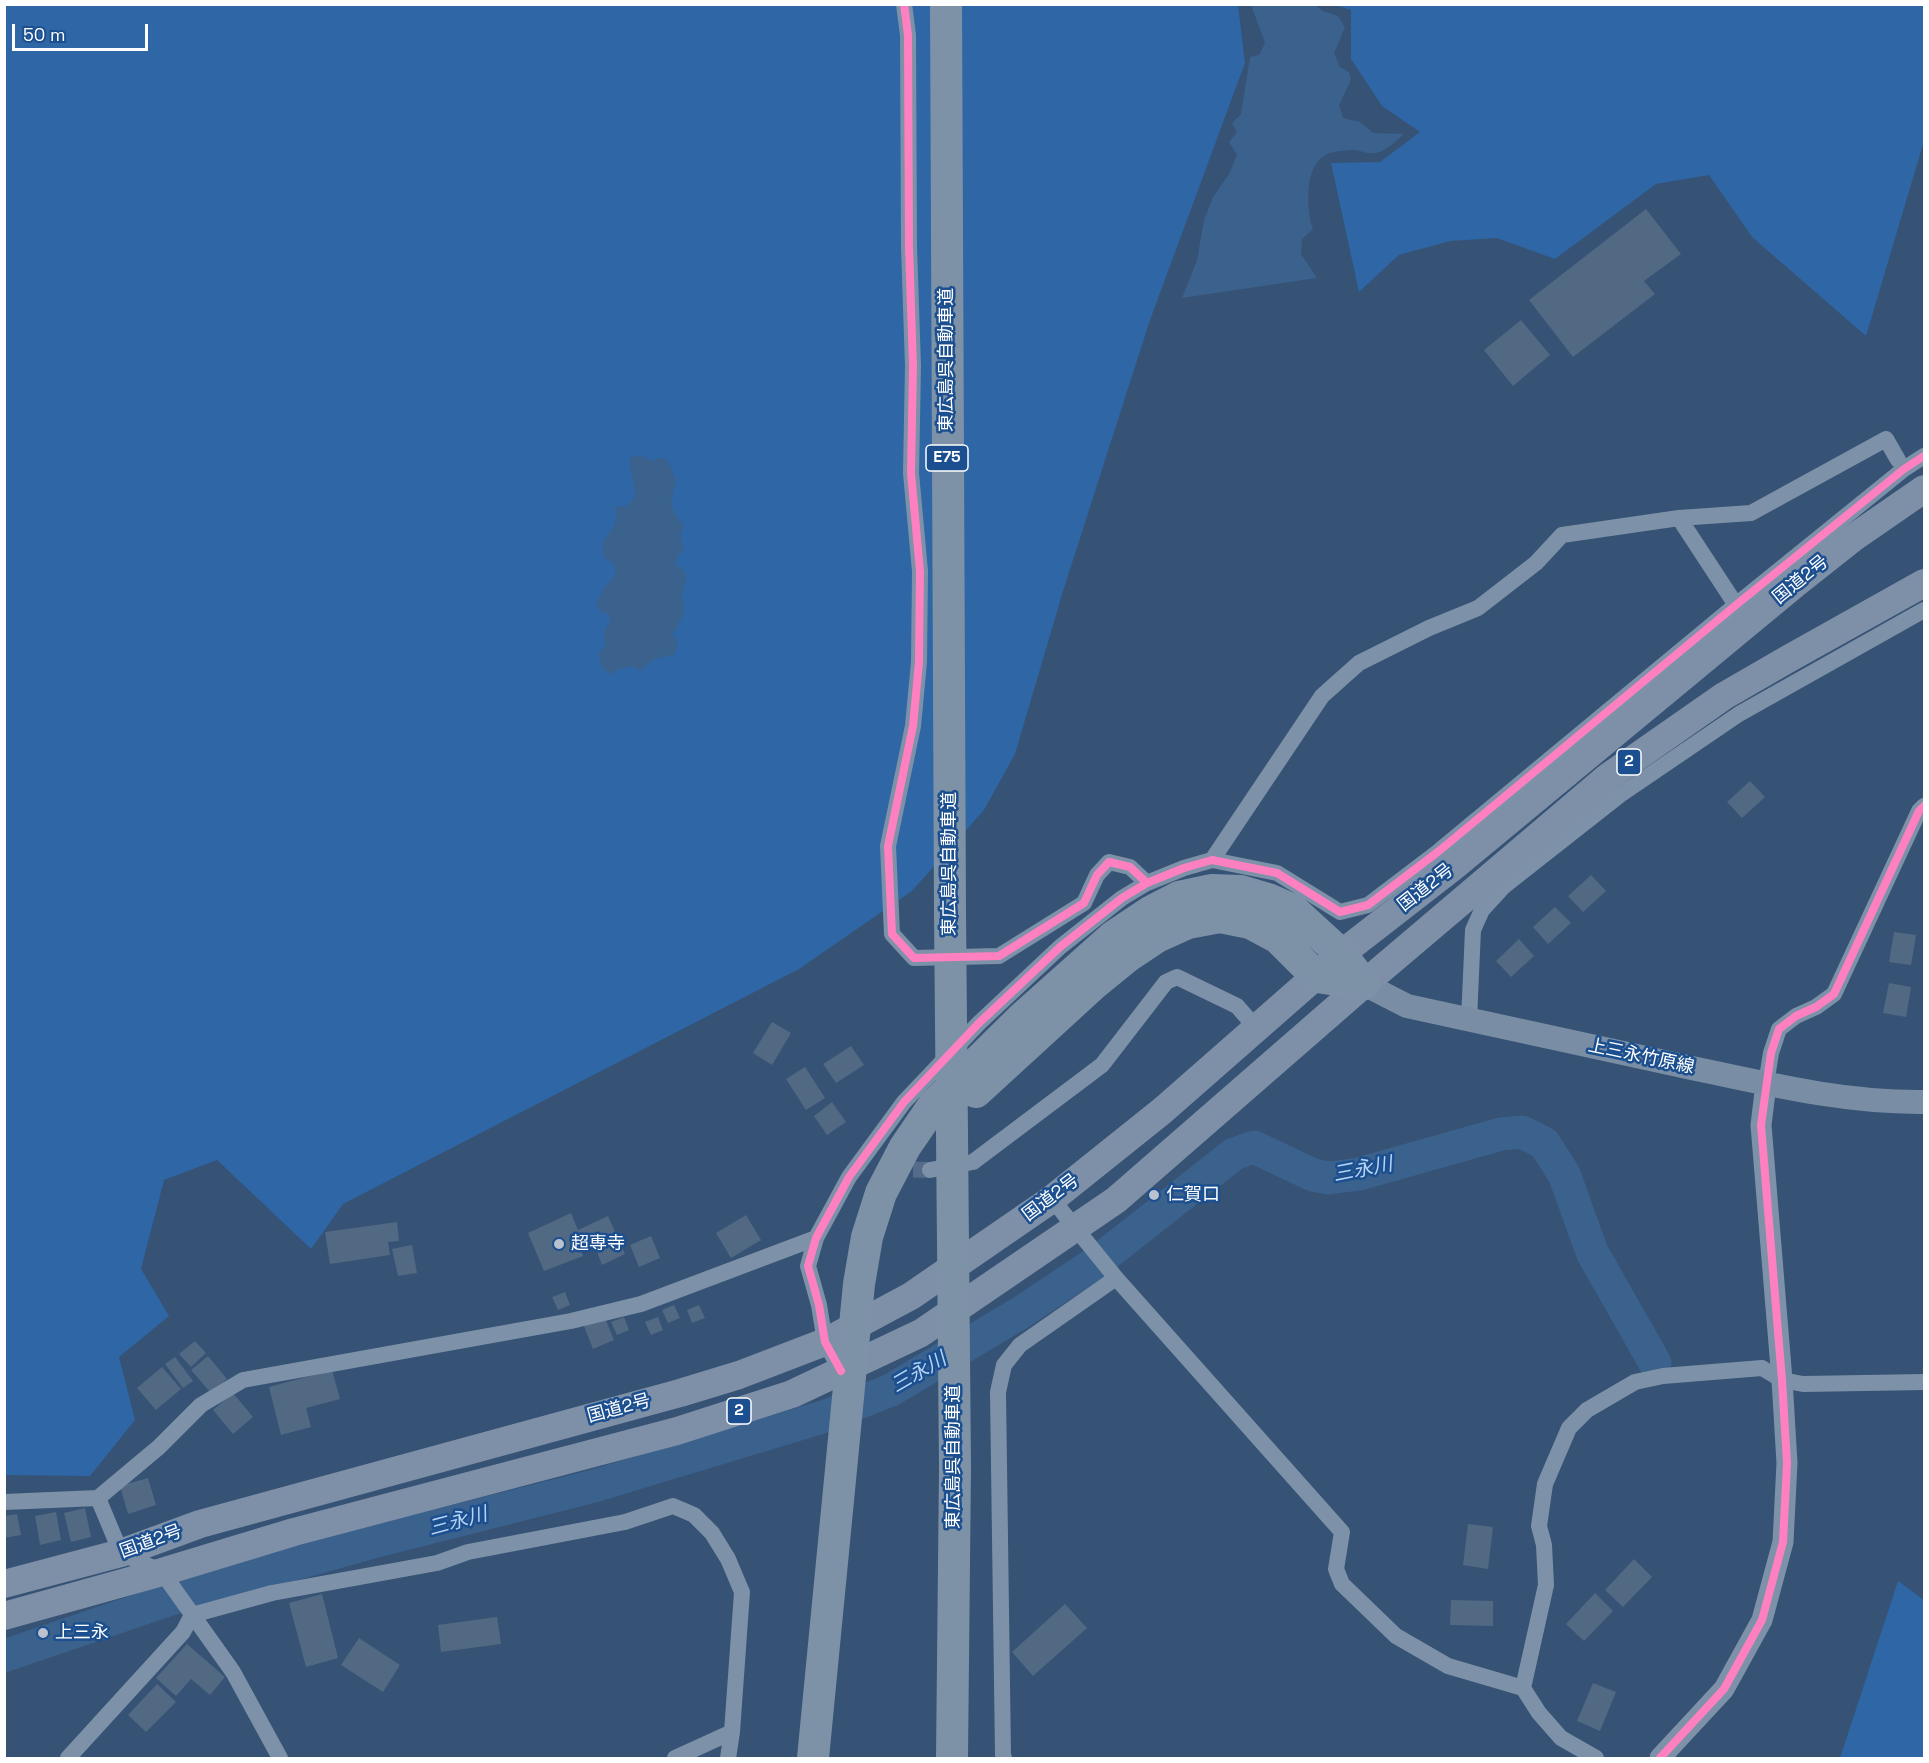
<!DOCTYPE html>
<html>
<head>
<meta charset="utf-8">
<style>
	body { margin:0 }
	#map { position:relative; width:1929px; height:1763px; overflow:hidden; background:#365274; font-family:"Space Grotesk",sans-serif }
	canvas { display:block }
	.frame { position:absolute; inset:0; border:6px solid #fff; pointer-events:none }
	.scale { position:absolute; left:12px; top:24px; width:136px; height:27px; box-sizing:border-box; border:3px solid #fff; border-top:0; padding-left:8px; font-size:18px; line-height:21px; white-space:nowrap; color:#fff; -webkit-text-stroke:4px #1b4f8f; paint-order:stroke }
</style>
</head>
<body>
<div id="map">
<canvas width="1929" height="1763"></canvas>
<div class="frame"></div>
<div class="scale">50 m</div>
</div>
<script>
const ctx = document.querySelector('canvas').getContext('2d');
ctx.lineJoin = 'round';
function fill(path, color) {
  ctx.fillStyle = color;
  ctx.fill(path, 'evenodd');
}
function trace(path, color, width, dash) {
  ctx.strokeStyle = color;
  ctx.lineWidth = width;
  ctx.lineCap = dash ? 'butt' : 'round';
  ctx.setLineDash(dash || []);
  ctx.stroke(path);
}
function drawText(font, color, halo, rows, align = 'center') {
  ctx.font = font + ' "Space Grotesk","Noto Sans JP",sans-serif';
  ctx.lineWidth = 5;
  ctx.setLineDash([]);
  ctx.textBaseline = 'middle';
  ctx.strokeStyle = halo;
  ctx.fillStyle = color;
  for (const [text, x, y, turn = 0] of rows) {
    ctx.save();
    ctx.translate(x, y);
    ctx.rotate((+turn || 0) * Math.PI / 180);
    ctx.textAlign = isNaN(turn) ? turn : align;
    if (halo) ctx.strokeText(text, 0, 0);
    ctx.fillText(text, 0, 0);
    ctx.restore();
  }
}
fill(new Path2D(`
	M5 5H1238L1245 63 1150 320 1064 588 1015 754 984 810 912 891 799 969 343 1204 311 1249 217 1160 164 1180 141 1269 169 1316 119 1357 135 1420 90 1476 5 1475Z
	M1335 5H1924V141L1866 336 1752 237 1709 175 1656 184 1555 259 1497 238 1450 241 1399 255 1359 292 1331 163 1380 162 1420 132 1382 106 1351 59V10Z
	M1898 1581 1924 1600V1758H1840Z`), '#2f66a5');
fill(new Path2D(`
	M1251 5H1315L1323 11 1338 16 1345 27 1334 53 1340 67 1349 72 1351 80 1339 105 1343 118 1360 122 1373 133 1404 134C1396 141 1386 151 1376 153 1369 155 1360 150 1353 150 1347 150 1340 151 1334 152 1303 158 1306 206 1313 229L1302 239 1301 254 1317 278 1182 298 1197 260 1204 220 1213 197 1229 174 1237 155 1229 142 1237 132 1232 123 1241 114 1250 57 1259 55 1265 43Z
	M642 456 652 461 659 458 667 459 676 481C670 506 668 504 684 526L680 536 684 550 678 555 675 564C693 575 685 578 682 595 681 600 684 604 684 609 684 616 676 629 672 635L678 642 674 655C659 657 650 659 641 671L633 666 619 669 610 674 602 668 598 654 606 646C602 635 604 630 611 620L607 614 601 612 596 604 603 589 616 574 613 562 606 560C596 538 611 538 616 520 617 516 616 510 615 506L625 507 635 498C636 484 629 472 630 457Z`), '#3b618d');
trace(new Path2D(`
	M4 1656 180 1596 369 1543 594 1486 826 1416 891 1390 1020 1313 1098 1261 1234 1154 1254 1147 1313 1175 1329 1178 1359 1174 1501 1134 1522 1132 1544 1143 1564 1174 1592 1252 1655 1363`), '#3b618d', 33);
fill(new Path2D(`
	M1646 209 1681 254 1644 281 1655 294 1573 357 1529 300Z
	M1521 320 1550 355 1513 386 1484 350Z
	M1750 781 1765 797 1742 818 1727 802Z
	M1591 875 1606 891 1583 912 1568 896Z
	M1555 907 1571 923 1548 944 1533 927Z
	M1894 932 1916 935 1911 965 1889 962Z
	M1519 939 1534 956 1511 977 1496 961Z
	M1889 983 1911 987 1906 1017 1883 1013Z
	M772 1022 791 1033 772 1065 753 1053Z
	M851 1046 864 1065 836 1083 823 1064Z
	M805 1067 825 1098 806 1110 786 1079Z
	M832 1102 846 1122 827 1135 814 1116Z
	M571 1213 578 1230 608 1216 625 1254 602 1265 593 1241 580 1247 583 1256 544 1271 528 1233Z
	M746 1215 761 1240 731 1258 716 1233Z
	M397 1222 399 1241 388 1242 390 1255 330 1264 325 1232Z
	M651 1236 660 1258 639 1267 630 1245Z
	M412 1245 417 1273 398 1276 392 1249Z
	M565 1292 570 1305 558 1310 552 1297Z
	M674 1305 680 1318 668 1323 662 1310Z
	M699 1305 705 1318 692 1323 687 1310Z
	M624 1317 629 1330 617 1335 611 1322Z
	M658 1317 663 1330 651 1335 645 1322Z
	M605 1318 614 1340 593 1349 584 1326Z
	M195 1341 206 1353 191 1367 179 1354Z
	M208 1356 227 1379 211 1393 191 1370Z
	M175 1357 193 1381 183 1388 165 1364Z
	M162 1367 181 1389 156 1410 137 1388Z
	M332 1370 340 1399 306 1408 311 1427 281 1435 269 1387Z
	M233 1393 253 1417 233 1434 213 1410Z
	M148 1478 156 1505 128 1514 120 1486Z
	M85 1508 91 1537 71 1542 64 1513Z
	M56 1512 61 1540 40 1545 35 1516Z
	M17 1514 21 1535 4 1538V1516Z
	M1468 1524 1493 1527 1488 1569 1463 1565Z
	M1634 1559 1652 1577 1623 1607 1605 1590Z
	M1595 1593 1613 1611 1584 1641 1566 1624Z
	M322 1594 338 1658 306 1667 289 1603Z
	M1451 1600 1493 1601V1626L1450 1625Z
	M1065 1604 1087 1628 1033 1676 1012 1652Z
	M497 1617 501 1644 441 1652 438 1625Z
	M359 1638 400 1665 383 1692 341 1665Z
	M187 1644 225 1677 210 1695 191 1679 176 1696 156 1678Z
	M1593 1683 1616 1692 1600 1731 1577 1721Z
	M157 1684 176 1702 146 1732 128 1715Z`), '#526984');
trace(new Path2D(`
	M889 1169 930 1170`), '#546c89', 16, [16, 8]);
trace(new Path2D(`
	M904 4 908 35 909 247 913 366 911 473 920 571 919 662 913 726 888 846 892 934 914 958 999 956 1084 903 1097 875 1109 862 1130 867 1147 883
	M1679 518 1736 605
	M1212 860 1322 696 1359 663 1429 628 1478 608 1536 563 1562 535 1679 518 1751 513 1886 439 1898 460
	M1469 1020 1473 930 1482 910 1503 887 1620 795 1739 714 1924 610
	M1766 1084 1771 1053 1779 1029 1796 1016 1816 1007 1834 994 1919 811 1924 806
	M930 1170 973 1162 1102 1065 1166 982 1177 977 1237 1006 1257 1029
	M1052 1199 1116 1278 1342 1532 1336 1569 1342 1584 1396 1636 1448 1666 1523 1688 1539 1713 1561 1738 1596 1758
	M841 1371 825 1342 819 1305 808 1266 816 1238 849 1177 904 1102 979 1023 1060 947 1122 898 1147 883 1184 868 1212 860 1277 873 1340 912 1368 905 1439 851 1736 605 1904 469 1924 456
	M98 1498 159 1447 201 1405 243 1380 571 1321 641 1304 816 1238
	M4 1502 98 1498 121 1553 162 1572 233 1672 280 1758
	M1523 1688 1546 1585 1544 1545 1539 1526 1545 1484 1569 1428 1587 1410 1635 1382 1663 1376 1762 1368 1782 1380 1803 1384 1924 1382
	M68 1758 183 1632 192 1615 272 1593 437 1563 468 1552 625 1522 673 1506 694 1515 712 1533 728 1559 742 1592 732 1732 728 1758
	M675 1758 732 1732
	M1004 1758 1003 1755 998 1392 1004 1365 1020 1345 1116 1278`), '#7d92a8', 16);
trace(new Path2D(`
	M1660 1758 1724 1689 1762 1620 1783 1542 1787 1463 1782 1380 1761 1125 1766 1084`), '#7d92a8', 21);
trace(new Path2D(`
	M1364 984 1407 1006C1497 1026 1588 1045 1678 1065 1759 1082 1841 1103 1924 1102`), '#798da4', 24);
trace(new Path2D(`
	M4 1584 121 1553 200 1524 680 1393 739 1375 825 1342 911 1296 1052 1199 1162 1111 1341 954 1453 867 1795 584 1853 538 1924 489
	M4 1616 162 1572 294 1532 677 1431 792 1394 921 1333 1116 1200 1364 984 1608 777 1724 696 1788 659 1924 583`), '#7e90a7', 28);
trace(new Path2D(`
	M946 4 950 912 955 1467 952 1758
	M976 1092 1095 983 1127 957 1157 937 1188 923 1220 917 1250 923 1278 938 1317 977 1364 984
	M813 1758 859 1284 867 1237 881 1193 905 1147 933 1106 1022 1018 1114 936 1150 912 1179 897 1212 890 1241 891 1268 899 1293 910 1341 954 1364 984`), '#7e92a7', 32);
trace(new Path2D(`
	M904 4 908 35 909 247 913 366 911 473 920 571 919 662 913 726 888 846 892 934 914 958 999 956 1084 903 1097 875 1109 862 1130 867 1147 883
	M841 1371 825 1342 819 1305 808 1266 816 1238 849 1177 904 1102 979 1023 1060 947 1122 898 1147 883 1184 868 1212 860 1277 873 1340 912 1368 905 1439 851 1736 605 1904 469 1924 456
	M1660 1758 1724 1689 1762 1620 1783 1542 1787 1463 1782 1380 1761 1125 1771 1053 1779 1029 1796 1016 1816 1007 1834 994 1919 811 1924 806`), '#ff80c0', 8);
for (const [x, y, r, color] of [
	[1154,1195,6,"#b9c2ce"],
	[559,1244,6,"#b9c2ce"],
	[43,1633,6,"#b9c2ce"]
]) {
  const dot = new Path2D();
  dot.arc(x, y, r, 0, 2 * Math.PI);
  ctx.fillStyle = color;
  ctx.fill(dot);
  trace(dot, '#1b4f8f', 2);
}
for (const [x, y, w] of [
	[947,458,42],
	[1629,762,24],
	[739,1411,24]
]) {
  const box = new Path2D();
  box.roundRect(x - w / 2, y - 13, w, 26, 4.5);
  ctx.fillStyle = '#1b4f8f';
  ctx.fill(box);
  trace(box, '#fff', 1.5);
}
drawText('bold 16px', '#fff', null, [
	["E75",947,458],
	["2",1629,762],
	["2",739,1411]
]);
drawText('18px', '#fff', '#1b4f8f', [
	["東広島呉自動車道",947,360,-90],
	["国道2号",1801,580,-39],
	["東広島呉自動車道",950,864,-90],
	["国道2号",1426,888,-38],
	["上三永竹原線",1641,1057,12],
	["国道2号",1051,1198,-37],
	["国道2号",619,1409,-15],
	["東広島呉自動車道",954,1457,-90],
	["国道2号",151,1542,-20]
]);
drawText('18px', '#fff', '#1b4f8f', [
	["仁賀口",1166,1195],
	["超専寺",571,1244],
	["上三永",55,1633]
], 'left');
drawText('italic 20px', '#b5d3f5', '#1b4f8f', [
	["三永川",1363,1170,-11],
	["三永川",919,1373,-30],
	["三永川",458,1522,-15]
]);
</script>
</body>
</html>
